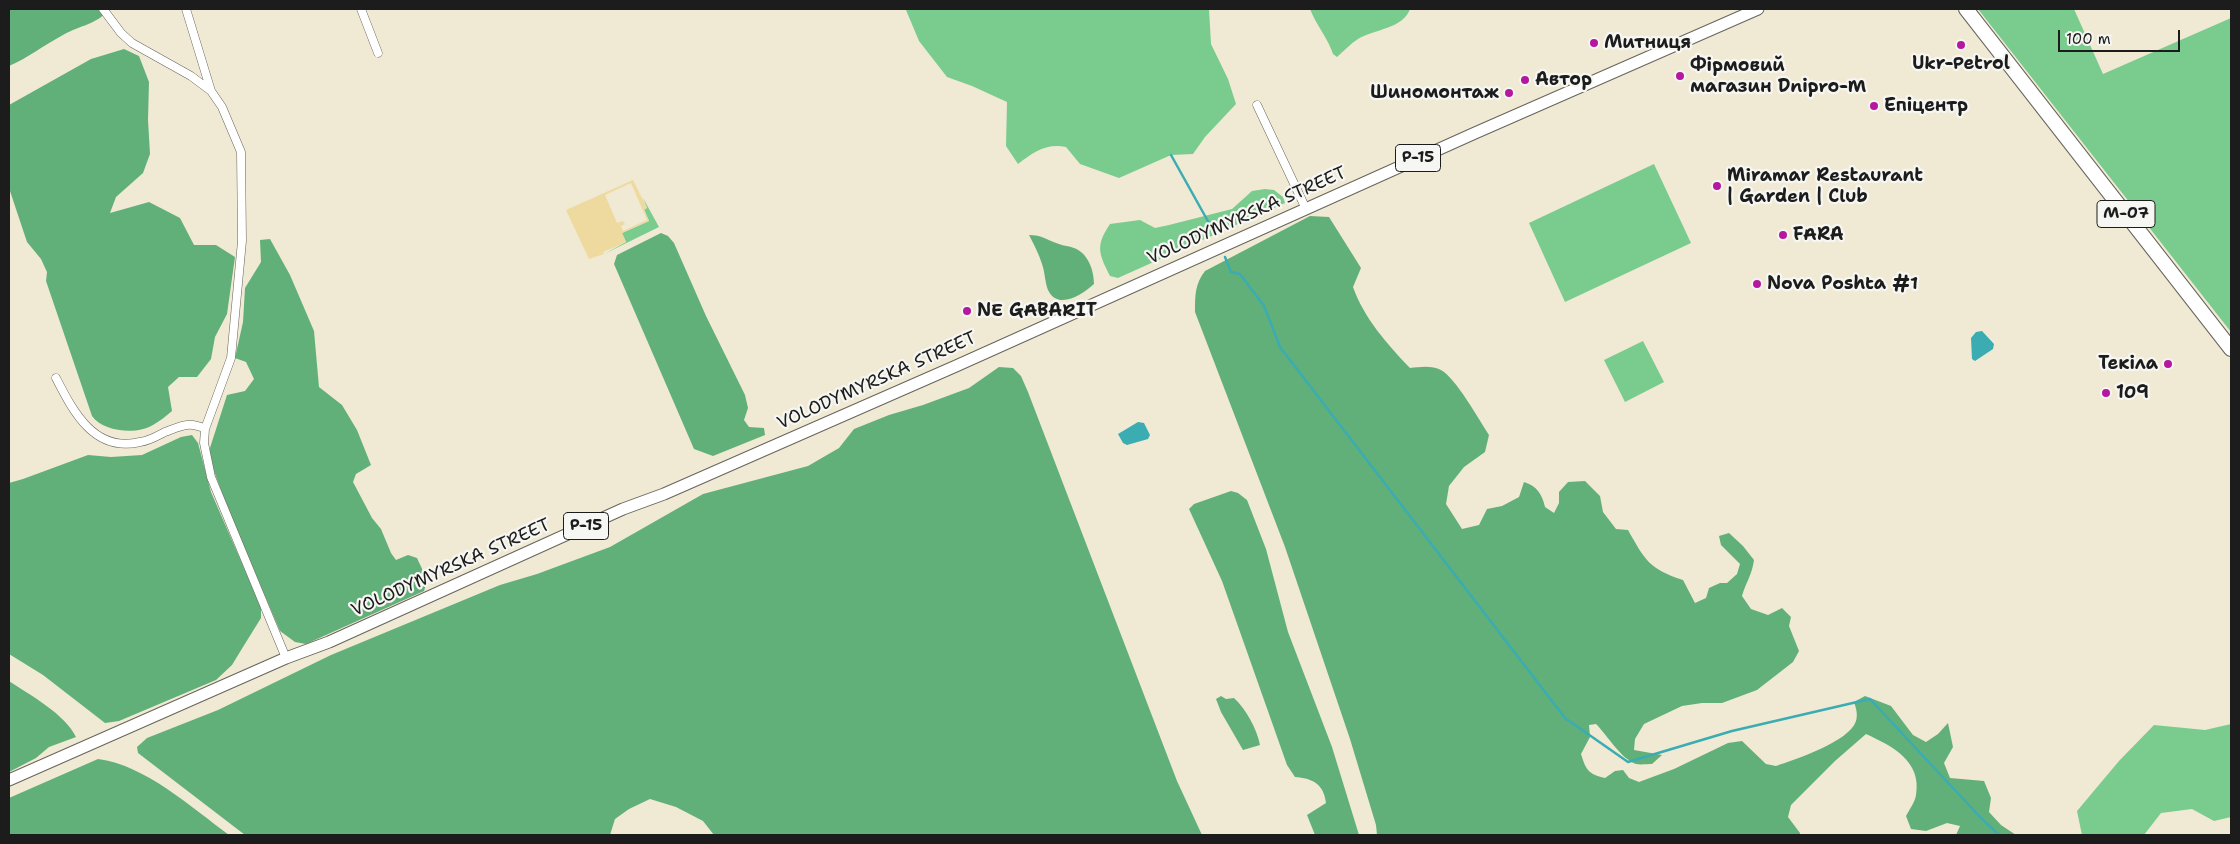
<!DOCTYPE html>
<html>
<head>
<meta charset="utf-8">
<style>
	body { margin:0 }
	#map { position:relative; width:2240px; height:844px; overflow:hidden; background:#f0e9d4; font-family:"Shantell Sans",sans-serif }
	canvas { display:block }
	.frame { position:absolute; inset:0; border:10px solid #1c1c1c; pointer-events:none }
	.scale { position:absolute; left:2058px; top:30px; width:122px; height:22px; box-sizing:border-box; border:2px solid #1c1c1c; border-top:0; padding-left:6px; font-size:15px; line-height:18px; white-space:nowrap; color:#1c1c1c; -webkit-text-stroke:4px #f6f6f2; paint-order:stroke }
</style>
</head>
<body>
<div id="map">
<canvas width="2240" height="844"></canvas>
<div class="frame"></div>
<div class="scale">100 m</div>
</div>
<script>
const ctx = document.querySelector('canvas').getContext('2d');
ctx.lineJoin = 'round';
function fill(path, color) {
  ctx.fillStyle = color;
  ctx.fill(path, 'evenodd');
}
function trace(path, color, width, dash) {
  ctx.strokeStyle = color;
  ctx.lineWidth = width;
  ctx.lineCap = dash ? 'butt' : 'round';
  ctx.setLineDash(dash || []);
  ctx.stroke(path);
}
function drawText(font, color, halo, rows, align = 'center') {
  ctx.font = font + ' "Shantell Sans",sans-serif';
  ctx.lineWidth = 4.5;
  ctx.setLineDash([]);
  ctx.textBaseline = 'middle';
  ctx.strokeStyle = halo;
  ctx.fillStyle = color;
  for (const [text, x, y, turn = 0] of rows) {
    ctx.save();
    ctx.translate(x, y);
    ctx.rotate((+turn || 0) * Math.PI / 180);
    ctx.textAlign = isNaN(turn) ? turn : align;
    if (halo) ctx.strokeText(text, 0, 0);
    ctx.fillText(text, 0, 0);
    ctx.restore();
  }
}
fill(new Path2D(`
	M1209 9 1211 44 1228 79 1236 104 1205 137 1193 154 1171 155 1119 178 1080 164 1066 147C1046 143 1034 152 1018 164L1006 146 1007 102 972 86 947 77 919 41 906 10Z
	M1310 9H1410C1403 29 1374 29 1358 39 1350 44 1344 51 1337 57L1333 54C1328 38 1316 25 1310 9Z
	M1978 9H2074L2103 74 2231 18V332Z
	M1654 164 1691 243 1565 302 1529 223Z
	M1265 189 1274 190 1283 197 1285 203 1118 278 1110 276C1099 254 1095 246 1110 224L1140 220 1155 228 1169 225 1232 209 1252 191Z
	M643 198 659 227 604 254 626 242 622 233 649 221 644 209 647 208Z
	M1643 341 1664 382 1625 402 1604 360Z
	M2231 724V817L2214 821 2192 809 2161 813 2144 835H2082L2077 811 2119 761 2154 725 2205 730Z`), '#79cc8e');
fill(new Path2D(`
	M9 9H109C97 25 80 25 63 35 44 45 28 58 9 66Z
	M124 49 139 56 149 82 148 120 150 154 143 173 116 197 110 213 149 202 180 218 194 245H216L235 257 227 314 215 337 211 359 197 377H179L168 387 172 411C166 416 160 421 153 425 137 435 103 432 92 416L46 281 47 272 41 259 27 242 9 188V105L91 59Z
	M1310 216 1329 217 1361 268 1353 287C1364 318 1387 344 1410 368 1419 367 1432 365 1441 370 1455 377 1480 421 1489 435L1485 452 1464 467 1449 486 1446 504 1462 529 1479 525 1487 509 1502 506 1519 497 1524 482C1537 486 1542 494 1545 507L1554 513 1559 503V492L1568 482 1585 481 1600 496 1603 512 1616 529 1628 530C1645 560 1649 569 1683 580L1695 603 1706 598 1709 588 1720 583H1727L1737 574 1740 564 1721 545 1719 536 1729 533 1743 546 1754 560C1752 575 1746 582 1742 596L1751 609 1768 615 1782 608 1791 617 1789 626 1799 651 1793 662 1757 690 1722 703H1702L1682 706 1644 724 1635 739 1634 750 1662 755 1652 764C1648 764 1640 765 1636 764 1620 758 1608 736 1596 724L1589 725 1590 737 1581 754C1586 770 1588 774 1605 778L1615 771 1623 770 1629 778 1639 782 1674 769 1728 743 1742 741 1766 764 1776 766C1796 759 1849 742 1856 721 1858 714 1856 708 1854 702L1865 696 1891 706 1913 735 1926 742 1938 734 1948 723 1953 747 1944 763 1950 778 1984 781 1991 798 1989 812 2001 825 2016 835H1956L1960 826 1947 823 1926 831 1911 829 1906 816C1909 810 1915 802 1916 795 1922 761 1892 746 1866 734L1835 761 1791 805 1788 817 1800 833V835H1377L1376 825 1350 739 1285 547 1195 312C1195 295 1195 284 1205 271Z
	M661 233 668 236 674 243 706 316 745 395 748 408 744 420 749 427 764 428 765 435 713 456 694 449 614 264 617 255Z
	M1029 235C1042 235 1047 240 1059 244 1064 246 1069 246 1074 248 1088 253 1094 270 1094 284 1083 294 1058 311 1048 290 1045 283 1045 272 1042 264 1039 254 1034 245 1029 235Z
	M270 239 290 275 314 331 319 387 342 405 357 430 371 465 356 474 353 482 372 518 381 529 391 553 396 560 408 555 417 558C422 569 429 580 424 591L306 644 295 642 280 631 229 512 214 471 209 451 227 395 245 391 254 379 246 362 235 358 243 322 245 288 261 262 260 240Z
	M999 367 1013 368 1021 376 1028 392 1177 781 1202 835H714L703 821 676 807 650 799 629 809 615 819 610 835H245L138 753 137 747 147 738 218 710 331 655 500 585 537 574 610 547 703 494 808 466 839 448 854 429 889 415 923 405 969 388Z
	M192 435 198 443 211 492 261 607V618L243 647 232 665 216 680 119 721 105 723 43 675 9 654V483L23 479 88 455 111 457 142 455 181 437Z
	M1231 491 1238 493 1247 500 1266 549 1288 632 1332 747 1359 835H1315L1307 815 1326 803C1324 784 1312 778 1295 777L1287 765 1222 581 1189 509 1194 504Z
	M9 681C30 695 65 714 76 737L49 747 36 758 9 772Z
	M1221 696 1226 699 1234 698C1246 709 1257 729 1260 745L1243 750 1221 712 1216 699Z
	M98 759C145 765 191 807 229 835H9V798Z`), '#62b079');
fill(new Path2D(`
	M633 180 647 208 644 210 649 221 622 233 626 242 603 252 604 254 589 259 566 210ZM631 183 647 220 623 231 621 226 625 224 623 221 617 223 605 195Z`), '#eeda9e');
fill(new Path2D(`
	M1982 331 1994 344 1993 349 1975 361 1972 359 1971 338 1976 332Z
	M1138 422 1144 423 1150 435 1148 439 1127 445 1123 443 1118 434Z`), '#3aacb2');
trace(new Path2D(`
	M1171 155 1214 232
	M1225 257 1231 272 1240 274 1264 306 1280 347 1565 718 1628 762 1732 731 1870 699 1980 817 1999 835`), '#3aacb2', 2.5);
const street = new Path2D(`
	M103 9 121 33 132 43 191 76 211 91
	M186 9 211 91 222 107 241 152 242 241 231 358 205 429 204 443 211 477 286 658
	M361 9 378 53
	M1257 105 1306 209
	M56 378C73 411 94 453 140 442 149 441 157 436 165 432 181 426 189 421 205 429`);
const primary = new Path2D(`
	M9 780 286 658 329 642 623 509 664 494 956 366 1475 133 1758 9`);
const highway = new Path2D(`
	M1966 9 2231 349`);
trace(street, '#66645c', 9);
trace(primary, '#66645c', 13);
trace(highway, '#66645c', 16);
trace(street, '#fff', 8);
trace(primary, '#fff', 11);
trace(highway, '#fff', 14);
for (const [x, y, r, color] of [
	[1594,43,5,"#b5179e"],
	[1961,45,5,"#b5179e"],
	[1680,76,5,"#b5179e"],
	[1525,80,5,"#b5179e"],
	[1509,93,5,"#b5179e"],
	[1874,106,5,"#b5179e"],
	[1717,186,5,"#b5179e"],
	[1783,235,5,"#b5179e"],
	[1757,284,5,"#b5179e"],
	[967,311,5,"#b5179e"],
	[2168,364,5,"#b5179e"],
	[2106,393,5,"#b5179e"]
]) {
  const dot = new Path2D();
  dot.arc(x, y, r, 0, 2 * Math.PI);
  ctx.fillStyle = color;
  ctx.fill(dot);
  trace(dot, '#f6f6f2', 2);
}
for (const [x, y, w] of [
	[1418,158,45],
	[2126,214,58],
	[586,526,45]
]) {
  const box = new Path2D();
  box.roundRect(x - w / 2, y - 13.5, w, 27, 4);
  ctx.fillStyle = '#f6f6f2';
  ctx.fill(box);
  trace(box, '#1c1c1c', 1);
}
drawText('bold 16px', '#1c1c1c', null, [
	["Р-15",1418,158],
	["М-07",2126,214],
	["Р-15",586,526]
]);
drawText('bold 18px', '#1c1c1c', '#f6f6f2', [
	["Митниця",1604,43],
	["Ukr-Petrol",1961,64,"center"],
	["Фірмовий",1690,66],
	["магазин Dnipro-M",1690,87],
	["Автор",1535,80],
	["Шиномонтаж",1499,93,"right"],
	["Епіцентр",1884,106],
	["Miramar Restaurant",1727,176],
	["| Garden | Club",1727,197],
	["FARA",1793,235],
	["Nova Poshta #1",1767,284],
	["NE GABARIT",977,311],
	["Текіла",2158,364,"right"],
	["109",2116,393]
], 'left');
drawText('18px', '#1c1c1c', '#f6f6f2', [
	["VOLODYMYRSKA STREET",1247,216,-24],
	["VOLODYMYRSKA STREET",877,381,-24],
	["VOLODYMYRSKA STREET",451,568,-24]
]);
</script>
</body>
</html>
